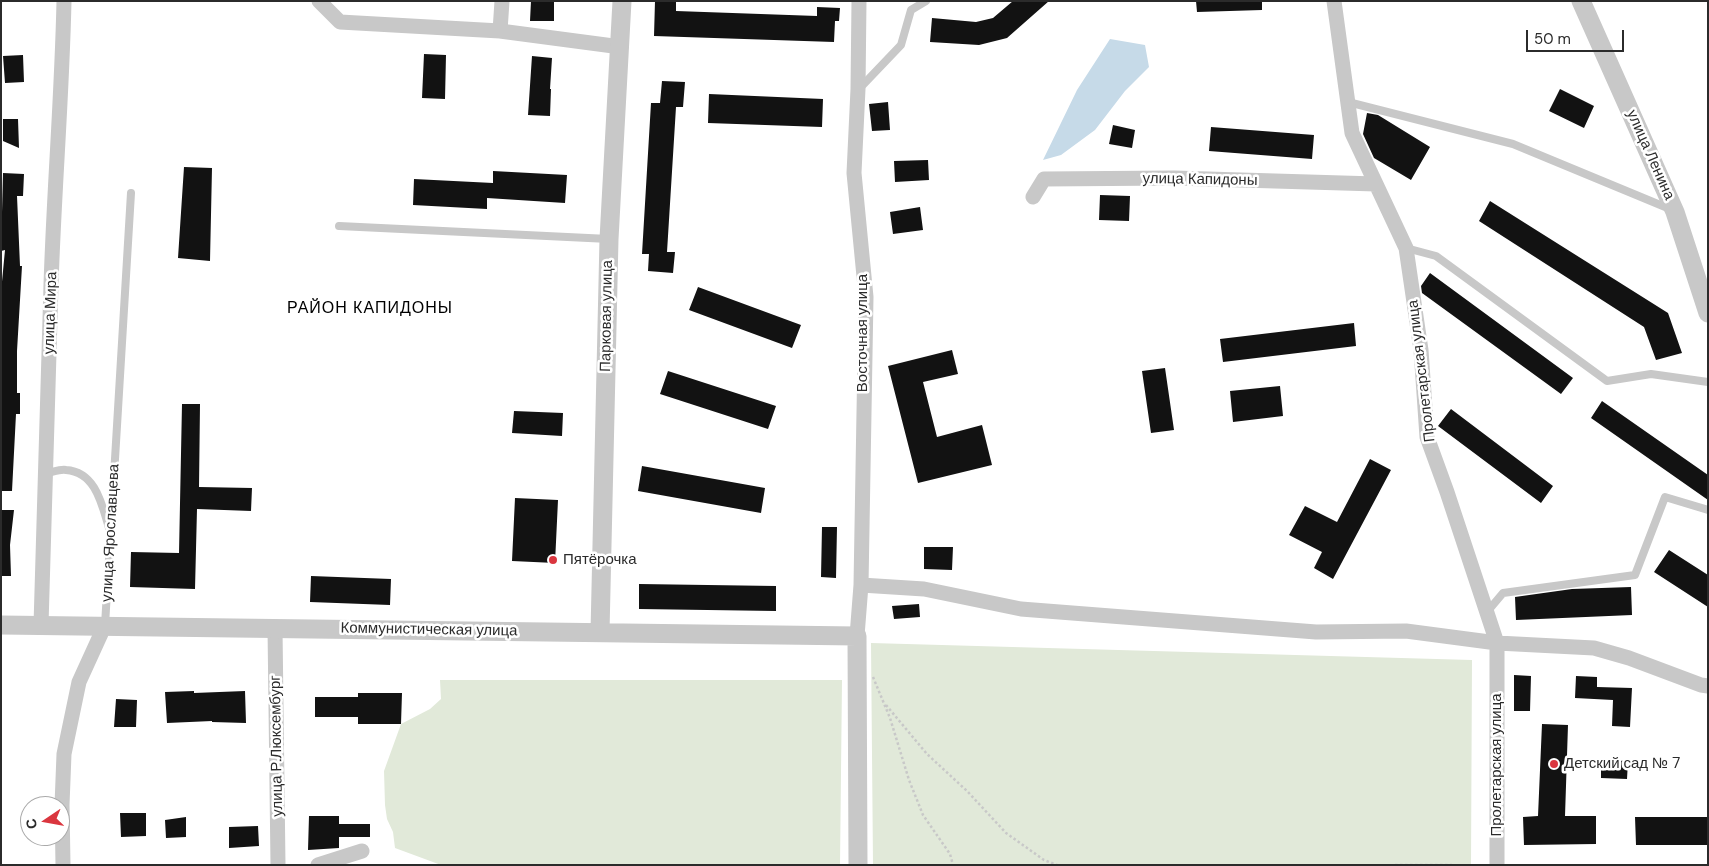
<!DOCTYPE html>
<html>
<head>
<meta charset="utf-8">
<style>
	body { margin:0 }
	#map { position:relative; width:1709px; height:866px; overflow:hidden; background:#fff; font-family:"DM Sans",sans-serif }
	canvas { display:block }
	.frame { position:absolute; inset:0; border:2px solid #2b2b2b; pointer-events:none }
	.north { position:absolute; left:20px; top:796px; width:50px; height:50px; box-sizing:border-box; background:#fff; border:1px solid #aaa; border-radius:50%; rotate:258deg; font-size:14px; font-weight:700; line-height:20px; text-align:center; color:#2b2b2b }
	.north::after { content:''; display:block; margin:auto; width:18px; height:22px; background:#da363f; clip-path:polygon(50% 0,100% 100%,50% 72%,0 100%) }
	.scale { position:absolute; left:1526px; top:30px; width:98px; height:22px; box-sizing:border-box; border:2px solid #2b2b2b; border-top:0; padding-left:6px; font-size:15px; line-height:18px; white-space:nowrap; color:#2b2b2b; -webkit-text-stroke:4px #fff; paint-order:stroke }
</style>
</head>
<body>
<div id="map">
<canvas width="1709" height="866"></canvas>
<div class="frame"></div>
<div class="north">С</div>
<div class="scale">50 m</div>
</div>
<script>
const ctx = document.querySelector('canvas').getContext('2d');
ctx.lineJoin = 'round';
function fill(path, color) {
  ctx.fillStyle = color;
  ctx.fill(path, 'evenodd');
}
function trace(path, color, width, dash) {
  ctx.strokeStyle = color;
  ctx.lineWidth = width;
  ctx.lineCap = dash ? 'butt' : 'round';
  ctx.setLineDash(dash || []);
  ctx.stroke(path);
}
function drawText(font, color, halo, rows, align = 'center') {
  ctx.font = font + ' "DM Sans",sans-serif';
  ctx.lineWidth = 5;
  ctx.setLineDash([]);
  ctx.textBaseline = 'middle';
  ctx.strokeStyle = halo;
  ctx.fillStyle = color;
  for (const [text, x, y, turn = 0] of rows) {
    ctx.save();
    ctx.translate(x, y);
    ctx.rotate((+turn || 0) * Math.PI / 180);
    ctx.textAlign = isNaN(turn) ? turn : align;
    if (halo) ctx.strokeText(text, 0, 0);
    ctx.fillText(text, 0, 0);
    ctx.restore();
  }
}
fill(new Path2D(`
	M871 643 1472 660 1471 865H873Z
	M440 680H842L840 865H441L395 848 393 832 387 819 385 805 384 771 401 724 430 709 441 699Z`), '#e1e9d9');
fill(new Path2D(`
	M1110 39 1145 45 1149 67 1125 91 1095 130 1061 155 1043 160 1077 90Z`), '#c6dae8');
fill(new Path2D(`
	M531 1H554V21H530Z
	M655 1H676V11L817 16V7L840 8 839 21H835L834 42 654 36Z
	M1013 1H1049L1007 38 979 45 930 42 932 18 976 22 993 18Z
	M1196 1H1262V10L1197 12Z
	M424 54 446 55 445 99 422 98Z
	M23 55 24 82 5 83 3 56Z
	M532 56 552 58 550 89H551L550 116 528 115Z
	M662 81 685 82 683 107H676L667 252H675L673 273 648 271 649 254H642L651 103H660Z
	M1560 89 1594 106 1584 128 1549 111Z
	M709 94 823 99 822 127 708 123Z
	M888 102 890 130 872 131 869 104Z
	M1367 113 1378 115 1430 147 1411 180 1374 158 1363 134Z
	M3 119H18L19 148 3 141Z
	M1113 125 1135 130 1132 148 1109 144Z
	M1211 127 1314 135 1312 159 1209 151Z
	M928 160 929 180 895 182 894 161Z
	M184 167 212 168 210 261 178 258Z
	M493 171 567 175 565 203 487 198V209L413 205 414 179 493 183Z
	M3 173 24 174 23 196H17L20 266H22L17 351V393H20V414H16L12 491H1V292L5 250 1 251Z
	M1100 195 1130 196 1129 221 1099 220Z
	M1490 201 1668 313 1682 353 1656 360 1644 327 1479 221Z
	M920 207 923 230 893 234 890 212Z
	M1430 273 1573 378 1561 394 1422 293 1421 286Z
	M698 287 801 325 792 348 689 310Z
	M1354 323 1356 346 1223 362 1220 339Z
	M952 350 958 374 923 382 937 437 982 425 992 465 918 483 888 366Z
	M1165 368 1174 430 1151 433 1142 371Z
	M668 371 776 406 768 429 660 394Z
	M1280 386 1283 416 1233 422 1230 391Z
	M1602 401 1708 475V500L1591 418Z
	M182 404H200L199 487 252 488 251 511 197 509 195 589 130 587 131 552 179 553Z
	M1451 409 1553 486 1541 503 1438 426Z
	M514 411 563 413 562 436 512 433Z
	M1370 459 1391 470 1333 579 1314 568 1322 552 1289 535 1305 506 1337 522Z
	M642 466 765 488 761 513 638 491Z
	M515 498 558 500 555 563 512 561Z
	M1 510H14L10 545 11 576H1Z
	M822 527H837L836 578 821 577Z
	M924 547H953L952 570 924 569Z
	M1669 550 1708 575V607L1654 572Z
	M311 576 391 579 390 605 310 602Z
	M639 584 776 586V611L639 609Z
	M1631 587 1632 615 1516 620 1515 597 1572 589Z
	M919 604 920 617 894 619 892 606Z
	M1514 675 1531 676 1530 711H1514Z
	M1576 676 1597 677V687L1632 688 1630 727 1612 726 1613 700 1575 698Z
	M194 691V693L245 691 246 723 212 722V721L167 723 165 692Z
	M358 693H402L401 724H358V717H315V697H358Z
	M116 699 137 700 136 727H114Z
	M1542 724 1568 725 1565 816H1596V844L1524 845 1523 817 1538 816Z
	M1601 760 1628 761 1627 779 1601 778Z
	M120 813H146V836L121 837Z
	M309 816H339V824H370V837H339V848L308 850Z
	M186 817V837L166 838 165 820Z
	M1635 817H1708V845H1636Z
	M258 826 259 846 229 848V827Z`), '#121212');
trace(new Path2D(`
	M873 677 890 718 909 780 923 815 950 854 953 865
	M886 705 927 754 967 791 1006 833 1044 860 1057 865
	M1395 865H1452`), '#c8c8c8', 2.5, [2.5, 2.5]);
trace(new Path2D(`
	M859 89 901 45 911 10 926 1
	M1348 102 1513 144 1670 209
	M339 226 609 239
	M1406 248 1436 256 1607 381 1651 374 1708 382
	M47 473C53 472 60 469 66 470 96 472 102 505 109 528
	M1487 612 1503 593 1635 575 1665 497 1708 510
	M105 625 131 193`), '#c8c8c8', 8);
trace(new Path2D(`
	M319 1 340 22 500 31 621 47
	M1334 1 1352 133 1406 248 1421 350 1427 437 1447 492 1497 643V865
	M500 31 502 1
	M1033 197 1044 179 1174 178 1376 184
	M861 585 924 589 1021 609 1316 632 1406 631 1497 643 1594 648 1629 658 1701 685 1708 686
	M41 625C45 512 47 398 51 285 54 190 62 96 64 1
	M275 628 278 865
	M857 636 861 585 866 297 854 173 858 89 859 1
	M63 865 62 805 64 754 79 682 105 625
	M318 865 362 851`), '#c8c8c8', 15);
trace(new Path2D(`
	M1581 1 1675 212 1708 313
	M1 625 857 636 858 865
	M600 632 609 239 622 1`), '#c8c8c8', 19);
for (const [x, y, r, color] of [
	[553,560,5,"#da363f"],
	[1554,764,5,"#da363f"]
]) {
  const dot = new Path2D();
  dot.arc(x, y, r, 0, 2 * Math.PI);
  ctx.fillStyle = color;
  ctx.fill(dot);
  trace(dot, '#fff', 2);
}
drawText('15px', '#2b2b2b', '#fff', [
	["улица Ленина",1650,155,66],
	["улица Капидоны",1200,180,1],
	["улица Мира",51,313,-88],
	["Парковая улица",607,316,-89],
	["Восточная улица",863,333,-90],
	["Пролетарская улица",1422,371,-97],
	["улица Ярославцева",111,533,-87],
	["Коммунистическая улица",429,630,1],
	["улица Р.Люксембург",277,746,-91],
	["Пролетарская улица",1497,765,-90]
]);
drawText('15px', '#2b2b2b', '#fff', [
	["Пятёрочка",563,560],
	["Детский сад № 7",1564,764]
], 'left');
ctx.letterSpacing = '1px';
drawText('16px', '#000', '#fff', [
	["РАЙОН КАПИДОНЫ",370,309]
]);
ctx.letterSpacing = '0px';
</script>
</body>
</html>
